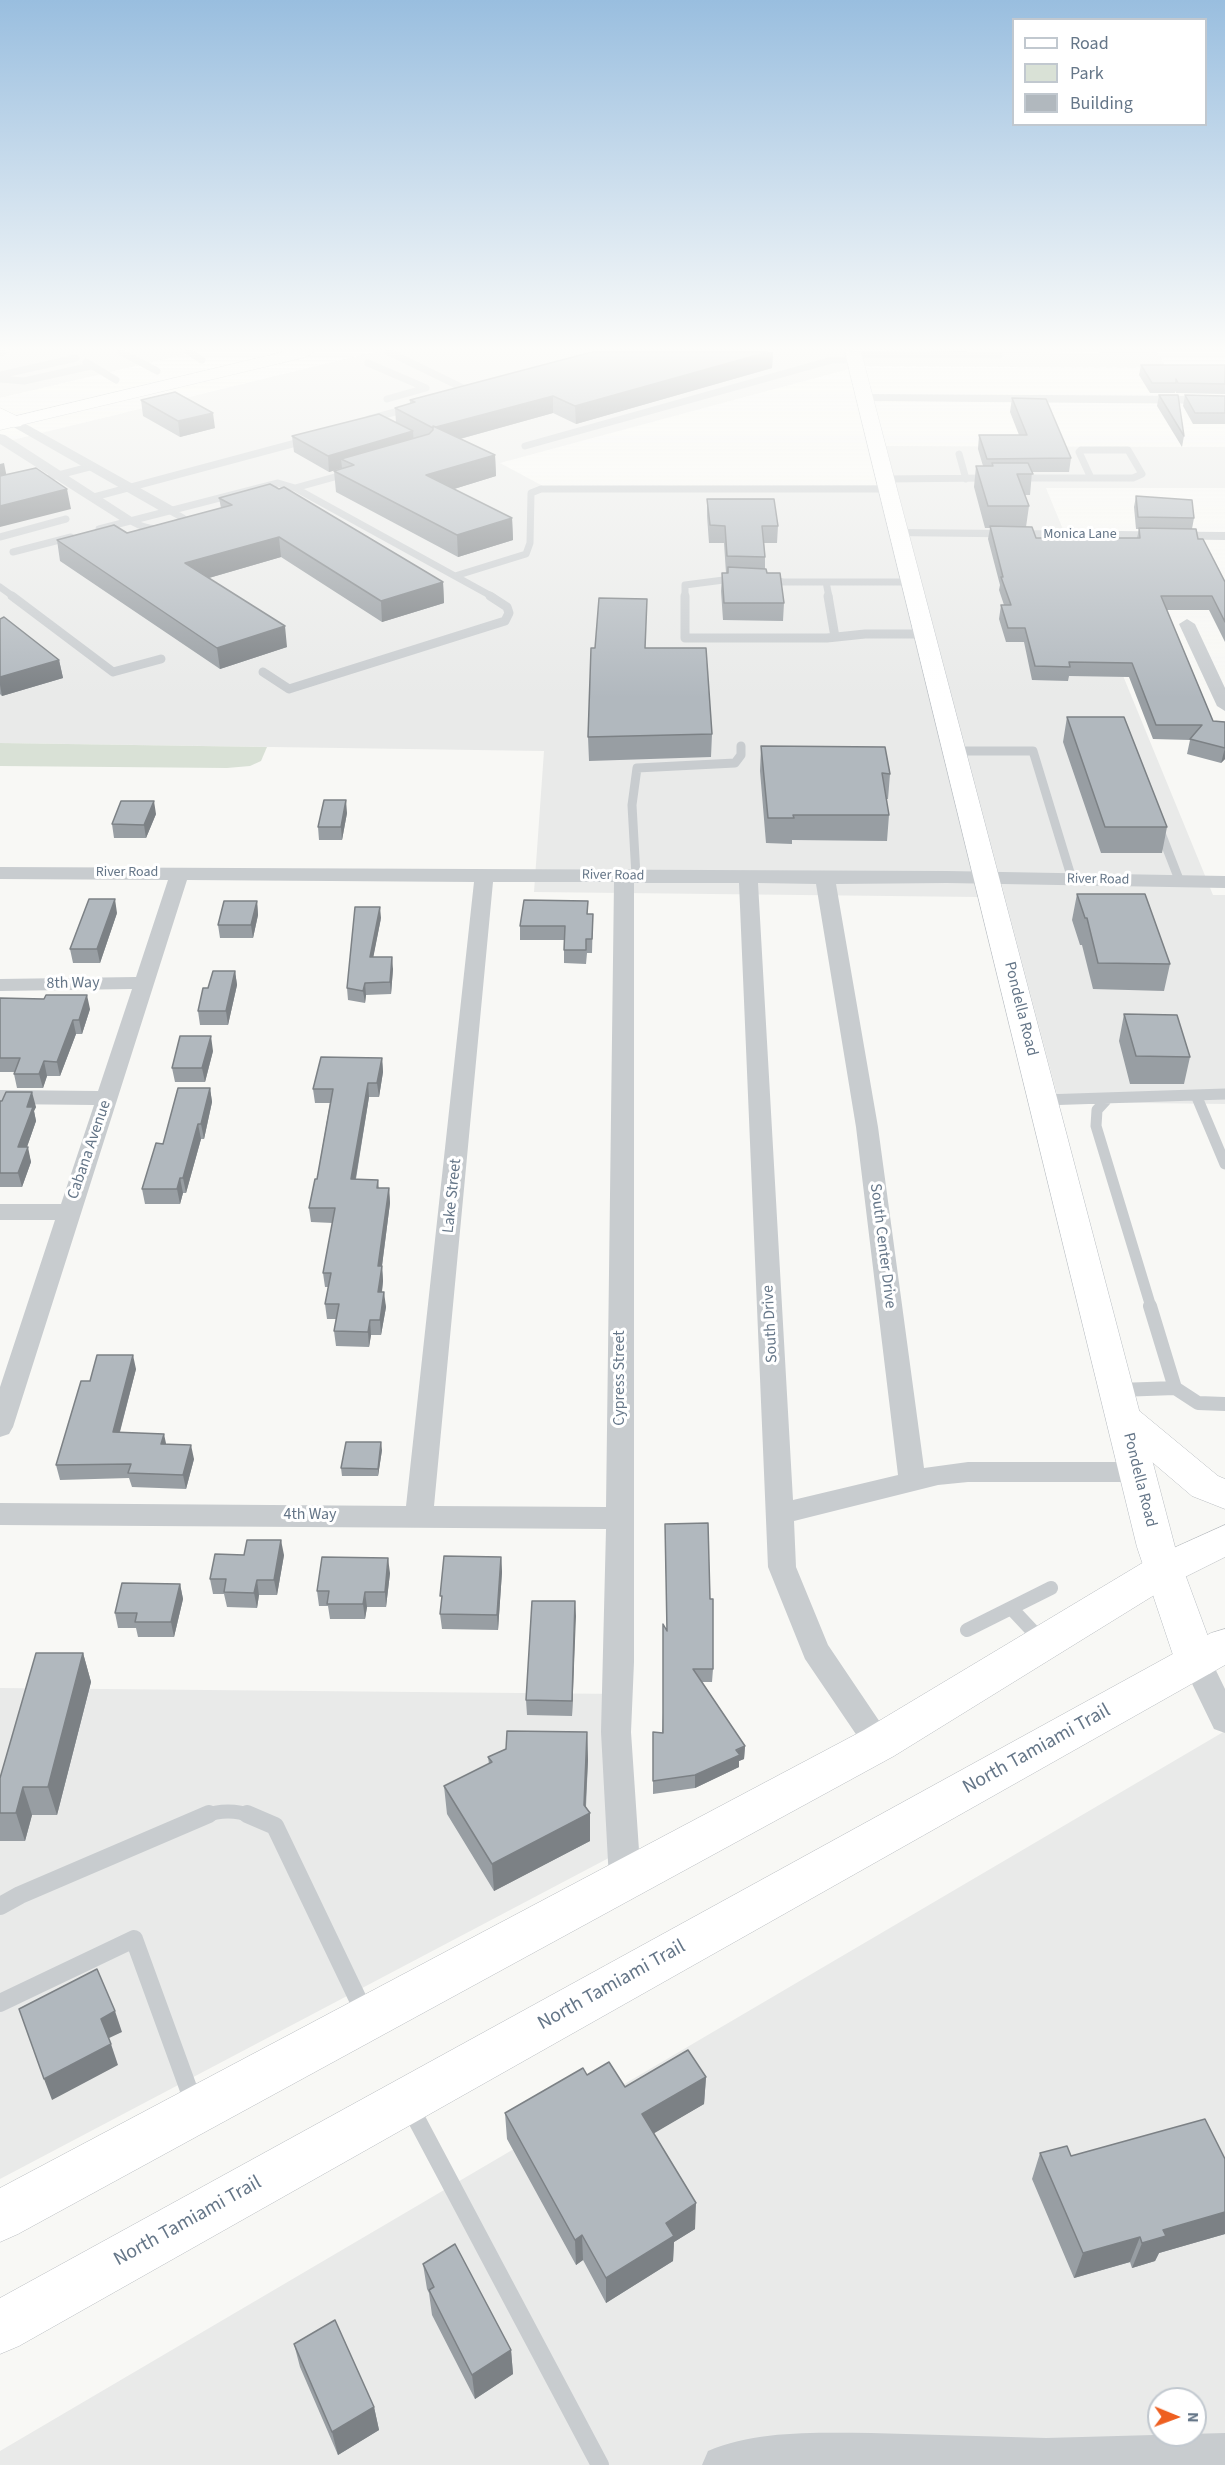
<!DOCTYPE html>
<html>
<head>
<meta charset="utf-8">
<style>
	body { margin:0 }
	#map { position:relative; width:1225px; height:2465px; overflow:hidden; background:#f8f8f5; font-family:"Source Sans 3",sans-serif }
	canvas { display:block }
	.legend { position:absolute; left:1012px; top:18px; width:195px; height:108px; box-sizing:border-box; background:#fff; border:2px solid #c1c8cf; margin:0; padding:8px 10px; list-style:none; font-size:18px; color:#657688 }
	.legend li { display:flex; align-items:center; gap:12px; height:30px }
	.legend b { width:30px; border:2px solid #c1c8cf }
	.north { position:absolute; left:1147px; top:2387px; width:60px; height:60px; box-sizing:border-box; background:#fff; border:2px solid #c1c8cf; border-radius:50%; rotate:91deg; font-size:16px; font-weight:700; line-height:24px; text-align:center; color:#657688 }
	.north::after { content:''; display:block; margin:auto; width:21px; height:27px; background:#ee5f20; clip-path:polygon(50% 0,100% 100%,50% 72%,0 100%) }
</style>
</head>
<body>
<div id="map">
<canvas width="1225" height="2465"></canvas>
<ul class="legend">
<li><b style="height:8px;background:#fff"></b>Road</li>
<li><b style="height:16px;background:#d9e1d6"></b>Park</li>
<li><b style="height:16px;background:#b1b8be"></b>Building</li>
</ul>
<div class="north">N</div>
</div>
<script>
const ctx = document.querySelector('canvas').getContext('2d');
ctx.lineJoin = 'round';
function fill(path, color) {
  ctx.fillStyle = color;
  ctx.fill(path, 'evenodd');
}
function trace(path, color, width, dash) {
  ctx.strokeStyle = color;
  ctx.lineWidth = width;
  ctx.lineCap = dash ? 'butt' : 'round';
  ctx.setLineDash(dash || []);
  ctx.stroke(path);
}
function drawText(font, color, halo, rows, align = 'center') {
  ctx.font = font + ' "Source Sans 3",sans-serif';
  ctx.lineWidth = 6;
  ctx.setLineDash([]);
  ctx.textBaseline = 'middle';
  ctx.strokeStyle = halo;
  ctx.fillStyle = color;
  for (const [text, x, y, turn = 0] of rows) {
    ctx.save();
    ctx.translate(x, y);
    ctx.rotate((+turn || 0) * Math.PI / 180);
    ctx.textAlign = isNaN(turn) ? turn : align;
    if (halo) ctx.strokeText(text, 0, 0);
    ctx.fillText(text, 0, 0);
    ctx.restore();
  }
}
fill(new Path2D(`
	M0 352H194L0 398Z
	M374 352H845L849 369 500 463 543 486 877 485 978 897 534 892 544 751 0 743V443Z
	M1157 352 1167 368 865 366 862 353Z
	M886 446 1225 447V488H1046L1213 895H1225V1104L1059 1102Z
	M0 1688 622 1694V1851L0 2179Z
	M1225 1731V2465H0V2451ZM1159 2399H1195V2435H1159Z`), '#e9eae9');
fill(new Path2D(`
	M0 743 267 747 261 761 250 766 227 768 0 766Z`), '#d9e1d6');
const secondary = new Path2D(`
	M845 352H861L1175 1547 1217 1661 1211 1673 1196 1678 1181 1673 1175 1661 1137 1547Z
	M0 408 21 418 24 422 21 426 15 427 0 421Z`);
const primary = new Path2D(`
	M283 352H314L306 357 0 430V420Z
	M1124 1405 1137 1409 1218 1476 1225 1479V1509L1192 1496 1111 1427 1106 1418 1111 1409Z
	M1225 1525V1557L1177 1581 894 1756 18 2234 0 2242V2188L864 1730 1149 1559Z
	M1225 1629V1665L19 2346 0 2354V2298L1211 1633Z`);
trace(secondary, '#babfc4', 1);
trace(primary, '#b9bdc1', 1);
trace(new Path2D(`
	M121 352 157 371
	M189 352 202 360
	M389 352 471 392
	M0 353 3 352
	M853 354 999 355
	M86 362 116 380
	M368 363 426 388 387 399
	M0 375 76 358
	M0 379 24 381 91 366
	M369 419 410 408
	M525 446 832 360H855
	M1081 450H1128L1142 474 1133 478H1091L1079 452Z
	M959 454 966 479
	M51 477 93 466
	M1015 478H1091
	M885 479 989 478
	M295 488 349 473
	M94 497 307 440
	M131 521C150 532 163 530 183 522V518L169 510
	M99 529 278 483 295 488 493 597
	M0 537 66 519
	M13 552 71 537
	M455 576 526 554 530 543 531 493 541 489H888
	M765 578 783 582H911
	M826 582 829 597
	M0 587 14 597
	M685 597V585L739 578`), '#c8cccf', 7);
trace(new Path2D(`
	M12 596 113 672 161 659
	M685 596V638H827L865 634H925
	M828 596 835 637
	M263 672 289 689 505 621 509 613 507 607 490 596
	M954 751H1033L1072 879
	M1159 828 1180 882
	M636 876 632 805 637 768 735 763 741 755V746`), '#c8cccf', 9);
trace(new Path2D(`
	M1196 1095 1225 1164
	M1108 1098 1097 1110 1096 1126 1151 1307
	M1043 1100 1225 1094`), '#c8cccf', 11);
trace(new Path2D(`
	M1150 1306 1175 1388 1198 1403 1225 1404
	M1119 1390 1175 1388
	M1011 1608 1041 1640
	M967 1630 1051 1588
	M205 1816C219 1810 237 1810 251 1816`), '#c8cccf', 14);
trace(new Path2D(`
	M247 1814 275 1826 364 2012
	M0 1906 20 1895 209 1814
	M0 2003 134 1939 194 2104
	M410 2107 600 2465`), '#c8cccf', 18);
fill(new Path2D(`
	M865 394 1225 396V404L861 401 859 398Z
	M15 418 174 507 176 510 169 514 164 513 10 425 9 422 10 419Z
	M0 434 5 435 138 521 136 524H126L0 444Z
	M899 529 1225 532V540L894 536 892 533Z
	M1187 619 1195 624 1225 688V711L1217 706 1179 624Z
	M0 867 947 871 1225 876V888L947 883 836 884 878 1127 924 1468 968 1462H1137L1147 1465 1151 1472 1147 1479 1137 1482H968L938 1485 794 1521 796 1567 828 1645 894 1743 890 1752 879 1756 868 1752 805 1659 768 1567 739 883H634V1662L631 1732 641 1880 637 1890 625 1895 613 1890 609 1880 601 1732 606 1529 0 1525V1503L406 1506 474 882 187 880 13 1427 9 1434 0 1437V1387L55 1220H0V1204H61L94 1105 0 1104V1090L98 1091 132 989 0 991V979L136 977 168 880 0 879ZM493 882H614L606 1507 434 1506ZM758 883 816 884 856 1127 898 1475 793 1500Z
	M1196 1649 1207 1652 1225 1689V1733L1214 1729 1181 1661 1185 1652Z
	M871 2433 1046 2438 1225 2433V2465H702L708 2451C757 2430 818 2433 871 2433Z`), '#c8cccf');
fill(secondary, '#fff');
fill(primary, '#fff');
fill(new Path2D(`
	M592 352H773L772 368 576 424 553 413 460 439 495 455 496 476 454 489 512 518 513 540 458 557 336 492 334 471 342 468 329 472 294 452 292 436 396 423 395 408 410 404V400Z
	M1141 365H1225V394L1176 393 1175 391V393H1150L1139 375Z
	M1159 395 1184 436 1182 447 1157 406Z
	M1185 395 1225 396V424H1193L1183 406Z
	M1012 398 1071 458 1069 472H1032L1030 495H1025L1029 506 1026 527 1036 538H1137L1139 529H1136L1134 507 1136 496 1194 518 1192 529 1198 539 1225 582V642L1209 610H1166L1213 721 1225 722V759L1221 763 1187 754 1190 740 1153 739 1129 677 1069 676 1068 681 1032 680 1024 642H1006L999 619 1001 605H1004L999 590 1000 585 988 539 990 528H985L974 487 976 466H983L978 449 979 435H1019L1010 412Z
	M141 400 215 428 180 437 143 416Z
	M219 498 443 582 444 603 382 622 281 557 209 578 287 647 220 669 60 561 57 540 127 533 221 508Z
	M707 499 778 526 777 543H764L765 557V569L784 603 783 621 723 620 721 591 722 573H726L724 543H709L707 516Z
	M0 619 59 660 63 678 2 696 0 694Z
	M646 648 712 734 711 757 589 761 588 737Z
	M1067 717 1167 827 1162 853H1101L1063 742Z
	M761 746 890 774 888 799H886L889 815 887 841 792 840V844L766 843 760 771Z
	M347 813 342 840H319L318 827Z
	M156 814 146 838H114L112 824Z
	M1077 894 1170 964 1164 991 1093 989 1082 945H1080L1072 920Z
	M257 901 258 915 253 938H220L218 925Z
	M117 913 100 963H73L70 949Z
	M588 914H593L592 953H587L586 964 564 963V940H520V926Z
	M381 918 373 957 393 969 391 994 366 995 365 1003 348 1000 347 988Z
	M235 971 237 985 228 1025H200L198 1011 208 988Z
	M0 998 90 1009 82 1034H76L60 1076H47L43 1088H17L14 1074V1072H0Z
	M1124 1014 1190 1057 1184 1084H1130L1119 1041Z
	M213 1051 205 1082H175L172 1068Z
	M382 1058 383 1072 379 1097H369L356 1179 378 1180 379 1188H389L390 1203 382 1266 383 1281 382 1292 386 1307 381 1335H371L369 1347 336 1346 334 1331 336 1319H327L325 1304 328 1287H325L323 1273 333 1223 311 1222 309 1208 317 1179 330 1103H315L313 1089Z
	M210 1088 212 1102 204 1139H201L186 1193H183L180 1204H145L142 1189 163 1144Z
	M0 1101 36 1107 34 1111 36 1121 27 1147 31 1162 22 1187H0Z
	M136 1369 120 1432 166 1444 194 1459 186 1489 132 1487 129 1478 60 1480 56 1465 90 1381Z
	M382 1450 378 1476H342L341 1468Z
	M665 1524 713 1669 712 1682H702L745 1746 744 1759 739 1761V1767L695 1788 653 1794V1732L662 1733 667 1630Z
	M284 1555 277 1595H259L257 1608 227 1607 224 1594H213L210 1579Z
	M501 1557 502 1572 498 1630 442 1629 440 1614Z
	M390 1573 386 1607H367L365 1619H330L328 1606H319L317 1591Z
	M180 1584 183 1599 174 1637H138L136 1628H118L115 1613Z
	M575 1601 572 1716 527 1715 526 1700Z
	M83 1653 91 1682 57 1815H32L25 1841H0V1778Z
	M587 1732 588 1760 586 1807 590 1813V1841L494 1891 447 1814 444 1786 489 1764 488 1757Z
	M587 2075 625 2087 706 2077 704 2104 653 2133 695 2229 674 2242 673 2261 606 2303 583 2260 576 2265 507 2139 505 2113Z
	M1040 2153 1071 2156 1225 2159V2234L1159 2253 1155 2261 1132 2268 1130 2262 1074 2278 1032 2179Z
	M423 2264 511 2350 513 2374 475 2399 432 2315 429 2293 427 2289Z
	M294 2344 374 2407 379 2430 338 2455 300 2367Z`), '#989ea3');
fill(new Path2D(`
	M768 352H773L772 368 576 424 575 406Z
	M553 396V413L434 446 433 428Z
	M213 413 215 428 180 437 178 421Z
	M413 431 414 447 341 459 342 468 329 472 328 456Z
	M495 455 496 476 428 497 426 475Z
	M4 463 8 483 0 486V464Z
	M67 489 71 509 0 527V506Z
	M512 518 513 540 458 557 457 535Z
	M279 537 281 557 188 584 185 563Z
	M443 582 444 603 382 622 381 601Z
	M285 626 287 647 220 669 217 648Z
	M59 660 63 678 2 696 0 685V677Z
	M1225 748V759L1221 763Z
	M346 800 347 813 342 840 341 827Z
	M154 801 156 814 146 838 144 825Z
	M115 899 117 913 100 963 97 949Z
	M257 901 258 915 253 938 251 925Z
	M380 907 381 918 371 969 370 957Z
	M392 957 393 969 391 994 390 982Z
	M235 971 237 985 228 1025 226 1011Z
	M365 983 366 995 365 1003 363 991Z
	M87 995 90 1009 82 1034 79 1020Z
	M73 1020 76 1034 60 1076 57 1062Z
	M211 1036 213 1051 205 1082 202 1068Z
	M382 1058 383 1072 379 1097 377 1083Z
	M44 1061 47 1076 43 1088 39 1074Z
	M368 1083 369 1097 353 1194 351 1179Z
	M210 1088 212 1102 204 1139 201 1124Z
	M32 1092 36 1107 34 1111 36 1121 22 1161 18 1147 27 1107Z
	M198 1124 201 1139 186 1193 183 1178Z
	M28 1147 31 1162 22 1187 18 1173Z
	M180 1178 183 1193 180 1204 177 1189Z
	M389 1188 390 1203 380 1281 378 1266Z
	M382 1266 383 1281 380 1307 378 1292Z
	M384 1292 386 1307 381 1335 380 1320Z
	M370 1320 371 1335 369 1347 368 1332Z
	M133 1355 136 1369 116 1446 113 1432Z
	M164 1434 167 1448 161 1444Z
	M381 1442 382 1450 378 1476V1469Z
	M191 1445 194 1459 186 1489 183 1475Z
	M281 1540 284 1555 277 1595 274 1580Z
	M501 1557 502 1572 498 1630 497 1615Z
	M388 1558 390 1573 386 1607 385 1592Z
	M257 1580 259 1595 257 1608 254 1593Z
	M180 1584 183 1599 174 1637 171 1622Z
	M365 1592 367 1607 365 1619 363 1604Z
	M575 1601 576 1616 572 1716V1701Z
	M83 1653 91 1682 57 1815 48 1787Z
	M587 1732 588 1760 585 1815 590 1813V1841L494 1891 492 1864 584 1805Z
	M745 1746 744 1759 739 1761V1767L695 1788V1775Z
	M23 1787 32 1815 25 1841 16 1813Z
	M115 2011 122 2032 107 2039 101 2019Z
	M111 2044 118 2065 52 2100 44 2079Z
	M706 2077 704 2104 641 2141 642 2114Z
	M696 2203 695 2229 674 2242 673 2261 606 2303V2278L666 2223Z
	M1225 2212V2234L1159 2253 1155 2261 1132 2268 1142 2243 1163 2230Z
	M582 2235 583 2260 576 2265 575 2240Z
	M1140 2237 1130 2262 1074 2278 1083 2253Z
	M511 2350 513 2374 475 2399 472 2375Z
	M374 2407 379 2430 338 2455 332 2432Z`), '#7c8185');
const building = new Path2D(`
	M592 352H768L575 406 553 396 436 427 433 426V428L395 408 415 402 410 400Z
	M1141 365H1225V384L1178 383 1176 379V383H1152Z
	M175 392 213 413 178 421 141 400Z
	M1159 395H1178L1184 436Z
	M1185 395 1225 396V413H1195Z
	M1012 398 1046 399 1071 458 987 459 979 435H1027Z
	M379 414 413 431 328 456 292 436Z
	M433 426 495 455 426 475 512 518 457 535 334 471 354 465 341 459 429 434 433 430Z
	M992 463H1028L1033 474H1017L1029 506H988L976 466H993Z
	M36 468 67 489 0 506V476Z
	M270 484 279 489 284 487 443 582 381 601 279 537 185 563 285 626 217 648 57 540 114 525 127 533 232 505 219 498Z
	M1136 496 1192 500 1194 518 1138 517Z
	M707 499H774L778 526H762L765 557 727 556 725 526 710 525Z
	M990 526 1032 527 1036 538H1140L1139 528 1196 529 1198 539H1203L1225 582V622L1212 596H1161L1213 721 1225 722V748L1190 739 1202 725H1156L1132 663 1069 662 1070 667 1035 666 1025 628H1008L1001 605H1011L1001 577H1003Z
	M728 567 766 569 767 573H780L784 603H724L722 573H728Z
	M599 598 647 599 645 648H706L712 734 588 737 591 648H595Z
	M4 617 59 660 0 677V619Z
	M1067 717H1124L1167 827H1105Z
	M761 746 885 747 890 774 882 773 889 815H793L794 818H768Z
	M324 800H346L341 827H318Z
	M121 801H154L144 825 112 824Z
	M1077 894H1145L1170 964 1098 963 1087 918H1085Z
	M89 899H115L97 949H70Z
	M524 900 588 901 587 914H593L592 939H586V950H564L565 926H520Z
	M224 901H257L251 925H218Z
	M355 907H380L370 957H392L390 982 365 983 363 991 347 988Z
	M213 971H235L226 1011H198L203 988H208Z
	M46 995H87L79 1020H73L57 1062 44 1061 39 1074H14L20 1058H0V998L44 999Z
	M1124 1014 1177 1015 1190 1057 1136 1056Z
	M180 1036H211L202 1068H172Z
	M321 1057 382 1058 377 1083H368L351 1179 378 1180 377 1188H389L378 1266H382L378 1292H384L380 1320H370L368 1332 334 1331 339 1304H325L331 1273H323L335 1208H309L315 1179H317L333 1089H313Z
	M178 1088H210L201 1124H198L183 1178H180L177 1189H142L156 1143 163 1144Z
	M6 1092H32L27 1107H33L18 1147H28L18 1173H0V1101H2Z
	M97 1355H133L113 1432 164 1434 161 1444 191 1445 183 1475 128 1473 131 1464 56 1465 81 1381H90Z
	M346 1442H381L378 1469 341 1468Z
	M708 1523 710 1599H713V1669H693L745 1746 736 1750 740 1755 695 1775 653 1781V1732L663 1733V1624L667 1631 665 1524Z
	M247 1540H281L274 1580H257L254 1593 224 1592 226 1579H210L215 1554 244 1555Z
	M444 1556 501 1557 497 1615 440 1614 442 1596H440Z
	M322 1557 388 1558 385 1592H365L363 1604H327L329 1591H317Z
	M122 1583 180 1584 171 1622H135L137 1613H115Z
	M532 1601H575L572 1701 526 1700Z
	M36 1653H83L48 1787H23L16 1813H0V1778Z
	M507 1731 587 1732 584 1805 590 1813 492 1864 444 1786 492 1762 488 1757 506 1749Z
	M97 1969 115 2011 101 2019 111 2044 44 2079 19 2009Z
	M688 2050 706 2077 642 2114 696 2203 666 2223 674 2236 606 2278 582 2235 575 2240 505 2113 583 2068 587 2075 609 2062 625 2087Z
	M1205 2119 1225 2159V2212L1163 2230 1166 2236 1142 2243 1140 2237 1083 2253 1040 2153 1067 2146 1071 2156Z
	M455 2244 511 2350 472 2375 429 2290 434 2287 423 2264Z
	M335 2320 374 2407 332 2432 294 2344Z`);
fill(building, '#b1b8be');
trace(building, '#7c8185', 1.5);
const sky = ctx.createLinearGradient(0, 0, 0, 698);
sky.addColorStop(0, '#99bedf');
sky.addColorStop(0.5, '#fcfcfa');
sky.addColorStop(1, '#fcfcfa00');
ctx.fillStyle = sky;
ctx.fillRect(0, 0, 1225, 698);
drawText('14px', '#657688', '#fff', [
	["Monica Lane",1080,535],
	["River Road",127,873],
	["River Road",613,876,1],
	["River Road",1098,880,1]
]);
drawText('16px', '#657688', '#fff', [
	["8th Way",73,984,-1],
	["Pondella Road",1020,1009,76],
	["Cabana Avenue",90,1150,-71],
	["Lake Street",453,1196,-84],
	["South Center Drive",882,1246,83],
	["South Drive",771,1324,-93],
	["Cypress Street",620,1378,-90],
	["Pondella Road",1139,1480,76],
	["4th Way",310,1515]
]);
drawText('20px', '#657688', '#fff', [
	["North Tamiami Trail",1037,1750,-29],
	["North Tamiami Trail",612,1986,-29],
	["North Tamiami Trail",188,2222,-29]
]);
</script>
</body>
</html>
